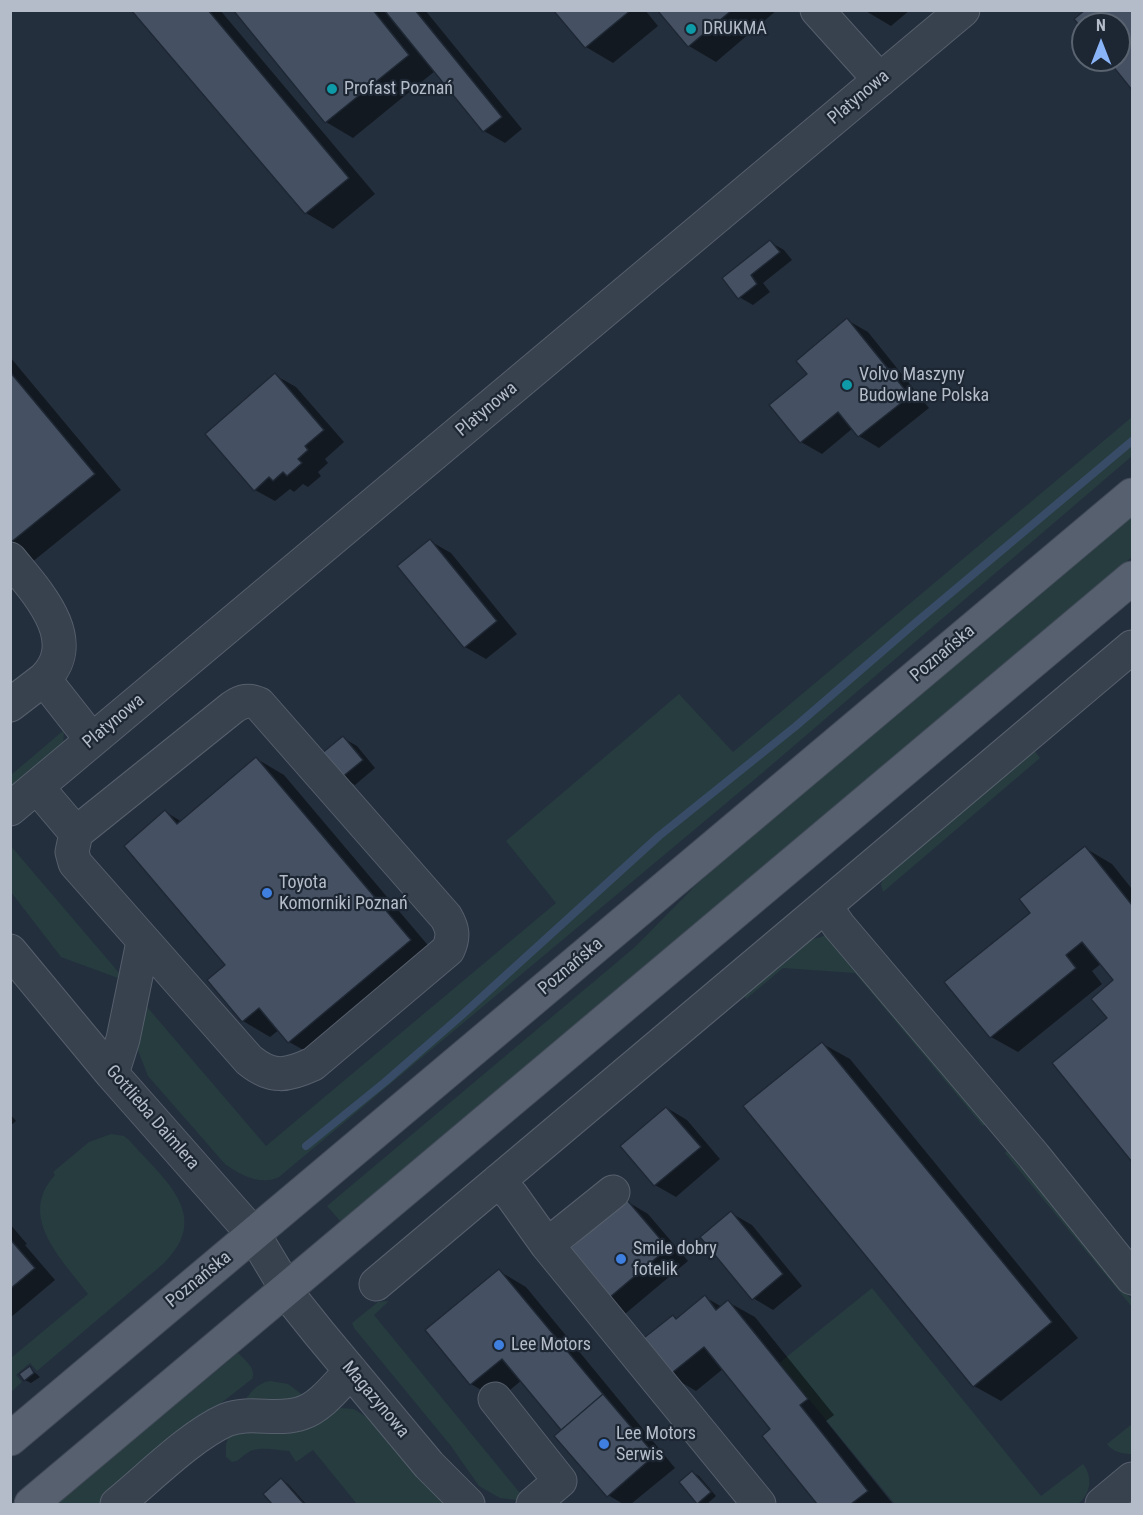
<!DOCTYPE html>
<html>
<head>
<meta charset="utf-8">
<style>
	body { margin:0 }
	#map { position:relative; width:1143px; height:1515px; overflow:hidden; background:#242f3e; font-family:"Roboto Condensed",sans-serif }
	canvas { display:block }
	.frame { position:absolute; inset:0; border:12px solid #b4bcc9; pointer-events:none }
	.north { position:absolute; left:1071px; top:12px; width:60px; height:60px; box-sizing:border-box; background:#1d2633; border:2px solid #59626f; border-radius:50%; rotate:0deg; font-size:16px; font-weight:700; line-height:24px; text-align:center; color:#b4bcc9 }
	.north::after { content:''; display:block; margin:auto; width:21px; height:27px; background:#8ab4f8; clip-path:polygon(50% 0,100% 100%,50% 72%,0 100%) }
</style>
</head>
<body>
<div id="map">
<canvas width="1143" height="1515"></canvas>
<div class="frame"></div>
<div class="north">N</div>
</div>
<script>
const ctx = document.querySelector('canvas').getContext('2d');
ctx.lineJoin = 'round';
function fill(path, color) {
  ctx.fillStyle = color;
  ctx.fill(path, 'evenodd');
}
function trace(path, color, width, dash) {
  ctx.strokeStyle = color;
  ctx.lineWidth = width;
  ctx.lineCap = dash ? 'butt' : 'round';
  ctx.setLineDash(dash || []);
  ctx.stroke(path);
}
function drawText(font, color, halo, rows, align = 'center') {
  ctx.font = font + ' "Roboto Condensed",sans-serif';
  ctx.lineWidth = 4.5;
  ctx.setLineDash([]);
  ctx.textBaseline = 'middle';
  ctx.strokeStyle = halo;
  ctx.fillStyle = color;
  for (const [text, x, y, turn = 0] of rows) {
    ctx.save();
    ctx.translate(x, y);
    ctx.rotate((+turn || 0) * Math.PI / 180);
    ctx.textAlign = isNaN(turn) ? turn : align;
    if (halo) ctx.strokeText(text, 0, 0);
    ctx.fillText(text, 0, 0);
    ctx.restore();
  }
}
fill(new Path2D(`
	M1132 417V456L761 774 279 1177C261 1186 240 1175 225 1164L148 1076 137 1048V1035L142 1001 266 1146 556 903 506 841 679 694 733 752Z
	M1132 515V557L342 1223 327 1206 635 947 697 884 726 858Z
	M64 730 63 747 11 794V775Z
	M1034 750 1040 758 883 892 881 884 886 875Z
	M10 845 126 981 61 957 11 892Z
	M824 936 828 937 986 1123 983 1126 855 973 783 968 746 999 744 995 810 940Z
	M111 1134 124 1136 129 1140C163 1179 214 1215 163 1264L37 1371 30 1363 16 1375 22 1382 11 1392V1358L88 1294C63 1260 16 1217 55 1175L53 1172 89 1142Z
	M1007 1151 1132 1300V1307L1005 1153Z
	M872 1288 1041 1496 1083 1464C1093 1477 1091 1494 1078 1504H895L779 1363Z
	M389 1301 374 1315 524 1498 516 1500 500 1498 479 1486 451 1446 354 1328 352 1323 378 1302Z
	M238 1353C245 1360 257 1369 252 1379L180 1435 98 1504H57Z
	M270 1381 288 1384 304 1396 297 1401 243 1404C249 1393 257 1383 270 1381Z
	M341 1408 354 1409 368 1418 417 1475 447 1504H357L313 1450 296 1462 289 1451C278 1450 264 1447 253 1450 244 1453 241 1461 232 1462L226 1457V1445L229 1435Z
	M1132 1424V1454C1123 1454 1113 1452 1107 1444Z`), '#263c3f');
fill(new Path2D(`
	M133 10H220L375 194 333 229 306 213Z
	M235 10H425L522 129 505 143 484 131 435 71 353 138 326 122Z
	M555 10H645L658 26 613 63 586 47Z
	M659 10H777L716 62 689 46Z
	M864 10H910L891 26Z
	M1087 10H1132V87L1110 60H1119V24H1083V27L1076 19Z
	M770 242 784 250 792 260 763 283 770 292 753 305 739 297 724 278Z
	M847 320 868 332 929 408 879 448 859 436 853 428 822 454 801 442 809 374Z
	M10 357 121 490 10 580Z
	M275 375 296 387 344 442 325 459 328 463 318 472 321 476 308 487 303 484 294 492 290 489 275 501 255 490Z
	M430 541 451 553 517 634 486 659 465 647Z
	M343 738 357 746 375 768 355 785 342 777Z
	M257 759 284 775 437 956 316 1057 289 1042 279 1030 270 1037 243 1021 209 981 227 966 166 812 182 822Z
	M1085 848 1112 864 1132 889V1159L1054 1063 1109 1018 1115 980 1102 963 1092 971 1102 984 1018 1052 991 1037 1032 913Z
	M823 1044 850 1059 1078 1338 1001 1401 974 1386Z
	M667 1108 687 1120 720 1159 676 1197 655 1185 622 1146Z
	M10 1114 16 1121 10 1126Z
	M628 1202 648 1214 688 1261 625 1314 604 1302Z
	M731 1213 752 1225 802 1286 773 1310 753 1298Z
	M10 1224 27 1244 25 1245 55 1280 10 1318Z
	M499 1271 526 1287 675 1468 631 1504H623L608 1495 563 1430 522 1380 498 1400 471 1384Z
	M705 1297 722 1307 728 1302 755 1317 834 1415 826 1421 893 1504H819L764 1436 772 1430 723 1369 696 1391 669 1375 673 1316 677 1319Z
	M30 1368 40 1377 31 1383 25 1380Z
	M692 1472 699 1476 716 1496 707 1504 698 1503Z
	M282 1480 288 1484 306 1504H274L265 1495Z`), '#0007');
trace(new Path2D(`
	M306 1146 385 1082 462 1015 659 836 796 726 914 624 1132 441`), '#394c67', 8);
const building = new Path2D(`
	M131 10H208L349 178 305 214Z
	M233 10H373L409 55 325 123Z
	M384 10H415L502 117 483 132Z
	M553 10H631L585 48Z
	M657 10H732L688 47Z
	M1085 10H1132V90L1108 60H1119V24H1083V30L1074 19Z
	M770 240 780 252 751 275 757 284 738 299 722 278Z
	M847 318 910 396 858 437 838 412 800 443 769 405 807 374 796 361Z
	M10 372 95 474 10 543Z
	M275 373 324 430 305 446 308 450 298 459 302 463 287 476 283 472 273 481 269 477 254 491 205 434Z
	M430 539 497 621 464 648 397 566Z
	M343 736 363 760 341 778 321 754Z
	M256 757 411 940 288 1043 259 1008 242 1022 207 980 225 965 124 846 165 810 177 824Z
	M1085 846 1132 905V1162L1052 1063 1107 1018 1091 999 1113 980 1082 942 1066 955 1076 968 990 1038 944 982 1030 913 1019 899Z
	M822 1042 1052 1322 973 1387 743 1106Z
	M666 1107 701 1147 654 1186 620 1146Z
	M627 1200 668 1248 603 1303 562 1255Z
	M731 1211 783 1274 752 1300 700 1237Z
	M10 1239 35 1268 10 1289Z
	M499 1269 603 1394 561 1430 502 1359 470 1385 425 1330Z
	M705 1295 716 1310 728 1300 808 1399 800 1405 868 1491 851 1504H817L762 1436 770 1429 704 1347 668 1376 640 1341 673 1315 676 1319Z
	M30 1366 34 1373 24 1381 19 1374Z
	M603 1394 655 1455 607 1497 554 1436Z
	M692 1471 711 1492 697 1504 679 1482Z
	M281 1478 304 1504H272L263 1494Z`);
fill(building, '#455162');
trace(building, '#1f2835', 1.5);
const minor = new Path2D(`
	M817 10 880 80
	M10 559C35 590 84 640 44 679
	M1132 647 825 906 839 926 1034 1156 1132 1278
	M10 705 44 679 92 740
	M37 787 76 833 72 852 75 863 249 1060C272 1079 287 1076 313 1064L448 950C454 937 453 929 446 917L259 704C249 699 242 701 233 707L76 833
	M10 809 963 10
	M10 951 112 1074 254 1235 295 1303 319 1333 429 1465 468 1504
	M112 1074 123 1039 143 942
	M498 1181 512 1196 547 1245 613 1192
	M547 1245 759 1504
	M376 1284 825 906
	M495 1399 560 1481 533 1504
	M117 1504C148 1479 190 1436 226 1420 251 1410 277 1422 302 1413 321 1407 337 1385 351 1371
	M1102 1504 1132 1479`);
const major = new Path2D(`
	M10 1439 1132 495
	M31 1504 1132 578`);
trace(minor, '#565f6c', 35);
trace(major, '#414a57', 35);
trace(minor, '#38414e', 33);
trace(major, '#56606e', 33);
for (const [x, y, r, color] of [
	[691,29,6,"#0f9aa8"],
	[332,89,6,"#0f9aa8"],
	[847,385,6,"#0f9aa8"],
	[267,893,6,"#3f7fe0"],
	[621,1259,6,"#3f7fe0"],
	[499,1345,6,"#3f7fe0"],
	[604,1444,6,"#3f7fe0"]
]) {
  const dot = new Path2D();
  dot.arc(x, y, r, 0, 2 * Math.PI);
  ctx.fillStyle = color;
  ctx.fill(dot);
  trace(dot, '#1d2633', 2);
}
drawText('18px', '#b4bcc9', '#1d2633', [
	["DRUKMA",703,29],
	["Profast Poznań",344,89],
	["Volvo Maszyny",859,375],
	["Budowlane Polska",859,396],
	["Toyota",279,883],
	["Komorniki Poznań",279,904],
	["Smile dobry",633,1249],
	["fotelik",633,1270],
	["Lee Motors",511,1345],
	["Lee Motors",616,1434],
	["Serwis",616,1455]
], 'left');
drawText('18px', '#b4bcc9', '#1d2633', [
	["Platynowa",859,98,-40],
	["Platynowa",487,410,-40],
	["Poznańska",943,654,-40],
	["Platynowa",114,722,-40],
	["Poznańska",571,967,-40],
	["Gottlieba Daimlera",152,1118,49],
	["Poznańska",199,1280,-39],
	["Magazynowa",375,1400,50]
]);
</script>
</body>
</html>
